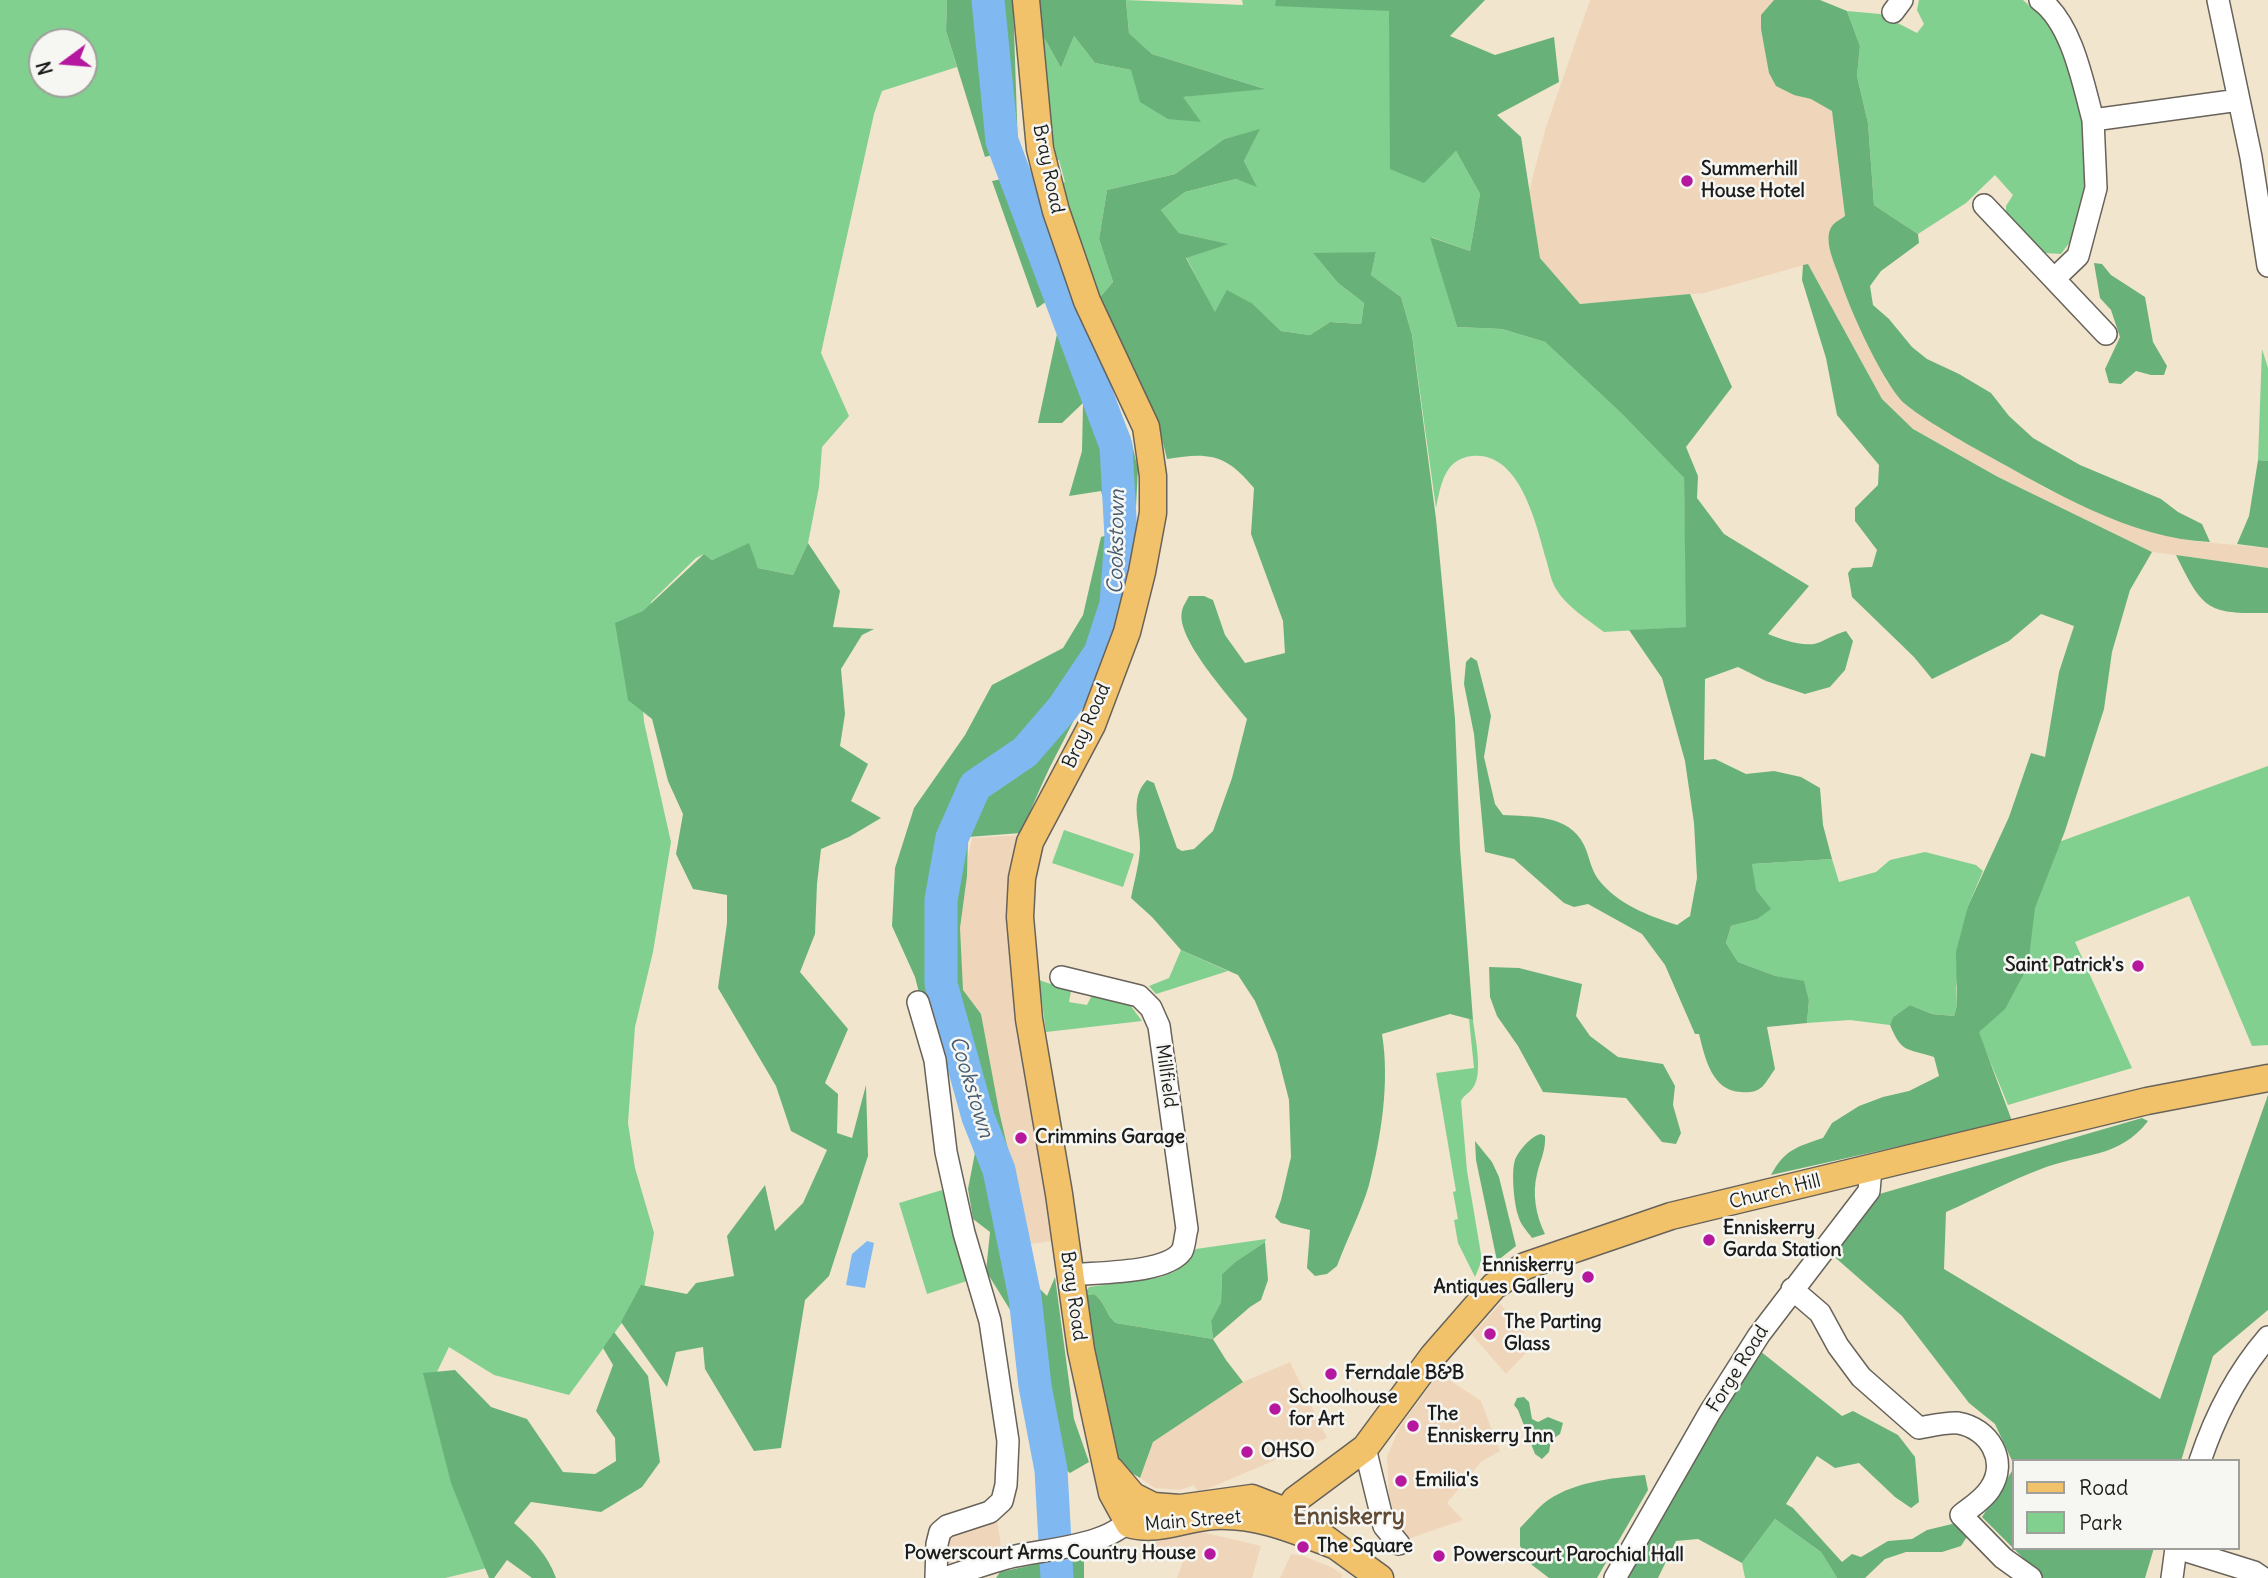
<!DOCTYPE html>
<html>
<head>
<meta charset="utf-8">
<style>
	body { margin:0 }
	#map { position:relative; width:2268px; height:1578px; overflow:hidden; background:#f2e5cd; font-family:Delius,sans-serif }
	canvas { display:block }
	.legend { position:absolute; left:2012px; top:1459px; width:228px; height:91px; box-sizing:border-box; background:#f6f6f2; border:2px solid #9f9f9c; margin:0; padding:9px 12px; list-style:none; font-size:21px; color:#1c1c1c }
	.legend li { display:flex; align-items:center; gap:14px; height:35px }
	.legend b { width:35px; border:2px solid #9f9f9c }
	.north { position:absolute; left:28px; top:28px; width:70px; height:70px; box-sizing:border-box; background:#f6f6f2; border:2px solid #9f9f9c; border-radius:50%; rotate:254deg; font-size:19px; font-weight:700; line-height:28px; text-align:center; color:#1c1c1c }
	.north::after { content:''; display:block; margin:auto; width:24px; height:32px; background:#b5179e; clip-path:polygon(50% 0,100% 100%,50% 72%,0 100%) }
</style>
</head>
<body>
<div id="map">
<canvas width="2268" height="1578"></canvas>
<ul class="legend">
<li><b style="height:9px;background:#f2c26a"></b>Road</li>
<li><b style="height:19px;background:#81d08f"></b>Park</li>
</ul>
<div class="north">N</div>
</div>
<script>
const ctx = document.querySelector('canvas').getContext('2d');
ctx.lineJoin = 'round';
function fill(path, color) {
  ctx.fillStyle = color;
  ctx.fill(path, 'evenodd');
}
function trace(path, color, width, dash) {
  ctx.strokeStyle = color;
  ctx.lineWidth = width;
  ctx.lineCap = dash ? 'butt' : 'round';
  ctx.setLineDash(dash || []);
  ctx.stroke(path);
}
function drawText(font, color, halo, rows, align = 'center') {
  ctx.font = font + ' Delius,sans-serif';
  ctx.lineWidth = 5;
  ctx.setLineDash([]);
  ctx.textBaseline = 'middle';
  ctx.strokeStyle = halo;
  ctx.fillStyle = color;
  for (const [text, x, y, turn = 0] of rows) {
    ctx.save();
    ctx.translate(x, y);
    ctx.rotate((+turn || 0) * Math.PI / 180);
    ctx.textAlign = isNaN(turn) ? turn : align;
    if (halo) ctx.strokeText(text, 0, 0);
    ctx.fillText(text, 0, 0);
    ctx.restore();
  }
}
fill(new Path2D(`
	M1590 0H1811L1831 103 1845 216 1832 226 1828 241 1843 288 1886 381 1905 403 1959 439 2050 491 2193 541 2268 548V568L2152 552 1998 477 1913 429 1882 399 1808 264 1704 293 1580 304 1540 258 1529 191 1546 127Z
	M1020 835 1024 1050 1053 1241 1024 1245 955 973 961 894 972 838Z
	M1500 1304 1525 1331 1515 1341 1526 1353 1506 1374 1472 1335Z
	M1290 1362 1327 1438 1198 1493 1194 1485 1180 1490 1155 1488 1140 1478 1153 1442 1243 1382Z
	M1439 1373 1481 1401 1500 1451 1481 1462 1447 1503 1463 1520 1402 1541 1389 1496 1387 1456 1400 1427Z
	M997 1520 1002 1552 947 1566 942 1532Z
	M1194 1530 1261 1546 1252 1578H1177L1185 1555 1154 1562 1150 1544Z
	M1291 1554 1304 1556 1333 1568 1343 1575 1341 1578H1280Z`), '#efd6bb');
fill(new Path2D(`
	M0 0H947L946 31 957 67 882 91 874 114 821 353 849 416 822 447 819 487 808 543 793 575 758 568 748 544 712 560 704 554 696 558 651 602 639 660 644 722 671 842 653 952 635 1027 628 1123 635 1168 654 1233 643 1294 569 1395 494 1375 449 1347 435 1376 491 1567 445 1578H0ZM42 42H84V84H42Z
	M1126 0 1243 5 1242 0H1332L1389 11 1424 181 1456 151 1480 194 1470 251 1431 237 1457 327 1502 329 1545 342 1620 412 1684 478 1687 627 1604 632C1587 619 1567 607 1556 589 1551 581 1549 569 1546 559 1536 524 1520 451 1472 456 1444 459 1441 485 1436 508L1412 335 1401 297 1371 275 1376 252 1314 254 1338 283 1364 303 1361 324 1330 322 1310 335 1281 331 1253 304 1215 313 1186 257 1228 244 1179 233 1161 210 1185 192 1236 179 1256 186 1244 161 1259 130 1224 139 1175 174 1107 190 1099 239 1113 282 1096 302 1058 184 1065 182 1059 160 1052 161 1042 34 1061 68 1074 36 1095 63 1131 70 1200 122 1182 97 1262 88 1152 54 1129 33Z
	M1919 0H2023L2059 32 2071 67 2084 126 2087 186 2078 231 2061 254 2045 253 2006 216V206L2013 195 1995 175 1966 203 1918 234 1874 205 1868 123 1857 76 1860 46 1847 11 1880 14 1917 33 1924 24 1917 10Z
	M2262 349 2268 368V461L2258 460Z
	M2268 766V1045L2252 1046 2189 896 2075 942 2132 1068 2008 1105 1976 1027 2023 855Z
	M1064 830 1134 854 1123 887 1052 863Z
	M1925 852 1976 865 1983 871 1968 906 1956 987 1957 1005 1954 1016 1932 1014 1910 1005 1893 1017 1890 1025 1850 1020 1807 1023 1809 1000 1804 982 1776 976 1738 962 1726 943 1731 926 1756 919 1752 864 1832 859 1839 882 1876 872 1890 860Z
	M1181 950 1228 971 1156 994 1149 986 1169 978Z
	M1039 980 1071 991 1069 1002 1087 1005 1093 993 1127 1001 1142 1021 1046 1032Z
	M1469 1019 1473 1020C1475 1037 1484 1076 1472 1089 1468 1094 1464 1095 1461 1101L1467 1171 1482 1260 1475 1277 1458 1243 1454 1220 1458 1219 1453 1192 1456 1191 1436 1073 1474 1068Z
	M942 1190 970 1280 927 1294 899 1203Z
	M1266 1239 1265 1242 1235 1262 1222 1274 1221 1302 1211 1321 1213 1339 1116 1323C1104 1313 1107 1304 1094 1294L1083 1296 1089 1287 1161 1277 1176 1271 1196 1249Z
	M1775 1519 1821 1552 1837 1578H1745L1742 1563Z`), '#81d08f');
fill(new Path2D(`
	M947 0H1013L1018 148 985 157 946 31Z
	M1036 0H1126L1129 33 1152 54 1265 89 1183 97 1201 122 1168 119 1140 102 1131 70 1095 63 1074 36 1061 68 1042 34Z
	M1276 0H1485L1450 36 1495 55 1554 37 1559 82 1497 115 1521 137 1540 258 1580 304 1690 294 1732 387 1686 447 1698 476 1697 498 1724 534 1809 586 1768 634C1781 639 1799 646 1814 644 1821 643 1834 634 1846 631L1853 641 1845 670 1830 687 1805 694 1766 681 1738 667 1705 679 1704 760 1715 759 1746 774 1774 771 1801 777 1820 788 1823 825 1832 859 1752 864 1756 890 1771 909 1757 919 1731 926 1726 943 1738 962 1776 976 1804 981 1809 1000 1807 1023 1767 1027 1775 1069C1771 1074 1767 1082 1762 1087 1756 1092 1749 1093 1741 1092 1712 1091 1705 1058 1699 1034H1695L1665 965 1642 934 1588 904 1574 907 1564 903 1514 859 1485 852 1474 734 1464 684 1466 662 1471 657 1477 661 1491 716 1484 757 1495 804 1503 815C1532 817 1569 814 1584 845 1589 855 1591 870 1598 879 1617 904 1649 916 1677 925L1690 916 1697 878 1694 823 1685 761 1662 678 1629 630 1686 627 1684 478 1620 412 1545 342 1502 329 1457 327 1430 237 1470 251 1480 194 1456 151 1424 183 1390 169 1389 11 1275 6Z
	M1774 0H1820L1847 11 1860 46 1857 76 1868 123 1874 205 1918 234 1919 243 1881 271 1870 286 1873 305 1889 319 1912 347 1927 359 1959 374 1991 393 2009 416 2033 438 2080 465 2161 499 2178 512 2202 524 2210 542C2129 538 2054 492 1985 454 1962 441 1924 420 1904 403 1883 383 1850 310 1841 282 1836 266 1822 240 1832 226 1835 222 1841 219 1845 216L1832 111 1811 99 1794 95 1776 86 1769 73 1761 29V15Z
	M1260 129 1244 161 1257 187 1236 179 1185 192 1161 210 1179 233 1229 244 1186 258 1215 312 1227 290 1253 304 1281 331 1310 335 1330 322 1361 324 1364 303 1338 283 1313 253 1376 252 1371 275 1401 297 1412 335 1436 519 1455 719 1460 848 1473 1020 1450 1014 1382 1034C1390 1083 1381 1137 1369 1185 1361 1212 1347 1239 1337 1266L1327 1274 1315 1276 1307 1268 1310 1230 1281 1223 1275 1217 1281 1200 1291 1157 1289 1100 1277 1053 1255 1001 1238 975 1181 950 1152 917 1131 898C1134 882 1139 865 1140 849 1141 826 1128 799 1147 780L1154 783 1177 848 1182 851 1194 849 1213 831 1232 778 1247 719C1230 697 1175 638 1182 611 1183 606 1187 600 1189 596H1204L1213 600 1225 635 1245 663 1285 653 1283 621 1251 534 1254 488C1226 454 1209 452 1167 459L1158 423 1096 302 1113 282 1099 239 1107 190 1175 174 1224 139Z
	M1021 175 1027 179 1063 290 1037 308 992 181Z
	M2094 263 2102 264 2111 275 2145 297 2153 342 2167 366 2164 375H2151L2136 371 2121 384 2109 383 2105 369 2120 337 2111 310 2100 298Z
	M1808 264 1882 399 1913 429 1998 477 2152 552 2130 590 2112 652 2104 709 2065 831 2035 908 2028 966 2005 1009 1979 1032 2012 1121 1771 1175C1785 1149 1797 1147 1823 1138L1832 1123 1859 1106 1883 1097 1909 1091 1939 1076 1934 1057C1907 1048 1902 1054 1890 1025L1893 1017 1910 1005 1932 1014 1954 1016 1957 1005 1956 952 1968 906 2009 817 2031 753 2045 757 2059 672 2074 626 2041 614 2009 641 1932 679 1914 657 1852 597 1848 573 1852 568 1872 567 1877 550 1855 521V508L1878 485 1879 465 1837 415 1826 358 1802 280 1803 265Z
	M1057 334 1065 344 1089 383 1106 378 1130 436 1138 469 1136 507 1105 505 1101 491 1069 496 1082 451 1083 403 1062 423H1038Z
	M2258 460 2268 461V548L2237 544 2249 516Z
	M1117 532 1127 543C1127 624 1085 699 1049 769 1039 790 1030 812 1021 833L968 837 967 876 960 928 963 990 981 1014 999 1111 1031 1248 1015 1270 1033 1282 1047 1296 1055 1277 1074 1419 1089 1462 1070 1473 1033 1446 1031 1394 1017 1321 986 1271 990 1232 973 1219 968 1189 983 1111 976 1072 954 1074 944 1023 925 1016 915 977 892 926 895 868 914 808 965 735 992 685 1063 648 1083 615 1101 537Z
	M749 543 758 568 793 575 808 543 840 591 833 627 874 629 862 635 841 669 845 714 840 746 868 764 851 801 881 818 849 837 821 849 817 884 815 934 800 972 848 1029 825 1083 838 1094 837 1133 852 1138 866 1085 868 1156 829 1276 805 1300 781 1448 754 1451 705 1369 703 1347 676 1352 667 1387 621 1322 641 1285 687 1294 696 1283 734 1276 727 1236 765 1185 775 1231 803 1203 827 1150 791 1131 776 1086 718 988 727 923V895L693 889 676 854 683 814 668 781 652 719 628 700 615 623 643 611 704 554 712 560Z
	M2176 555 2268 568V613C2207 614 2203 610 2176 555Z
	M1489 967 1519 968 1582 984 1576 1016 1590 1036 1618 1057 1663 1064 1675 1086 1673 1105 1681 1133 1676 1144 1662 1142 1626 1098 1543 1092 1518 1046 1497 1016 1490 997Z
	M2268 1095V1310L2213 1356 2181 1461H2014V1465L1995 1424 1969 1403 1902 1316 1830 1253 1876 1195 2142 1118 2148 1121C2119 1159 2081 1153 2041 1169 2009 1181 1978 1198 1946 1212L1944 1269 2160 1399Z
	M1541 1134 1545 1136C1546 1150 1540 1161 1537 1174 1532 1194 1536 1216 1545 1234L1532 1238C1527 1231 1520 1224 1518 1215 1514 1204 1511 1171 1515 1160 1519 1150 1531 1136 1541 1134Z
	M1475 1141 1492 1162 1499 1177 1516 1246 1497 1261 1476 1160Z
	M1265 1242 1268 1280 1261 1300 1250 1307 1213 1339 1226 1360 1243 1382 1153 1442 1140 1478 1119 1465 1110 1448 1083 1296 1094 1294C1107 1304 1104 1313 1116 1323L1213 1339 1211 1321 1221 1302 1222 1274 1235 1262Z
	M614 1332 648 1376 660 1462 642 1487 601 1512 531 1502 514 1523C532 1539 548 1555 556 1578H532L507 1560 494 1578H489L451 1483 423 1373 455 1370 491 1407 527 1419 563 1472 595 1474 616 1461 615 1438 596 1411 613 1365 603 1348Z
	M1760 1351 1842 1416 1853 1411 1898 1435 1915 1457 1919 1502 1911 1508 1895 1497 1859 1463 1835 1468 1817 1456 1786 1504 1793 1508 1842 1562 1852 1554 1861 1557 1888 1541 1912 1539 1927 1530 1952 1524 1964 1527 1968 1535 1961 1546 1942 1552H1906L1885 1559 1865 1578H1837L1821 1552 1775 1519 1742 1563 1698 1539 1676 1541 1658 1578H1626L1676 1487Z
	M1524 1397 1529 1402 1532 1419 1538 1422 1548 1417 1563 1423 1560 1434 1551 1440 1549 1452 1542 1459 1535 1454 1518 1410 1514 1405 1517 1398Z
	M2014 1468V1548H2154L2145 1578H2043L1982 1517Z
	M1645 1475 1648 1490 1597 1578H1549L1532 1565 1520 1546V1528C1528 1520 1535 1511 1543 1504 1570 1482 1611 1478 1645 1475Z
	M1084 1554V1578H996L1000 1572Z`), '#68b27a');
fill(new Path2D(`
	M867 1241 874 1243 865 1288 846 1285 852 1254Z`), '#80b9f1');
trace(new Path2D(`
	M988 0 1002 141 1116 446 1121 537 1116 604 1100 653 1063 708 1025 752 975 786 952 838 941 900V984L978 1117 999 1170 1025 1297 1035 1386 1051 1470 1057 1578`), '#80b9f1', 33);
const minor = new Path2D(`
	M2040 0C2072 23 2083 83 2093 120L2239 100
	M2218 0 2251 157 2268 266
	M1893 12 1902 0
	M1984 205 2106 334
	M2054 279 2078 256 2096 188 2093 120
	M1061 977 1139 996 1151 1008 1159 1026 1187 1229C1185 1235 1185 1245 1182 1251 1166 1274 1097 1272 1070 1275
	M918 1002 935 1060 946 1152 964 1233 990 1321 1008 1441 1006 1485 1002 1501 990 1512 947 1526 940 1532 937 1544 936 1578
	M1792 1289 1820 1313 1838 1346 1861 1377 1919 1428C1931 1426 1946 1422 1958 1423 1989 1428 2009 1461 1990 1489 1983 1500 1971 1507 1961 1515L2003 1558 2031 1578
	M1365 1448 1384 1526 1399 1544
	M2200 1461C2215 1416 2237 1373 2268 1337
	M2177 1548 2254 1572 2263 1578
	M945 1578C965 1571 986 1564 1007 1558 1046 1548 1114 1548 1137 1511
	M1615 1578 1710 1412 1759 1335 1869 1191 1871 1169
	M2172 1578 2176 1548`);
const major = new Path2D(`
	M1026 0 1040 149 1056 211 1087 301 1146 427 1153 476V513L1142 572 1127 632 1092 725 1030 842 1022 878 1020 917 1029 1019 1059 1194 1081 1350 1112 1493 1129 1524C1158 1533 1186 1517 1215 1516 1259 1514 1296 1531 1336 1546
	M1111 1470 1133 1496 1153 1506 1180 1508 1252 1498 1288 1512
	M1278 1524 1295 1500 1365 1448 1433 1356 1494 1286 1525 1266 1671 1216 2147 1101 2268 1078
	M1322 1536 1380 1578`);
trace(minor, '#67625a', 24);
trace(major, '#67625a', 29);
trace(minor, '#fff', 21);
trace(major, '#f2c26a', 26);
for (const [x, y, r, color] of [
	[1687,181,7,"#b5179e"],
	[2138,966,7,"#b5179e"],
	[1021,1138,7,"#b5179e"],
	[1709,1240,7,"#b5179e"],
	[1588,1277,7,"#b5179e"],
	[1490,1334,7,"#b5179e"],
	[1331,1374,7,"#b5179e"],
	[1275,1409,7,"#b5179e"],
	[1413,1426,7,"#b5179e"],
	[1247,1452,7,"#b5179e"],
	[1401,1481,7,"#b5179e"],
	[1303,1547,7,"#b5179e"],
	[1210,1554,7,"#b5179e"],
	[1439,1556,7,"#b5179e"]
]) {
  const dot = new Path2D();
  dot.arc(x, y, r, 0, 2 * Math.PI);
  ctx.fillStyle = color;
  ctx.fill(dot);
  trace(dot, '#f6f6f2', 2.5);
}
drawText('19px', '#1c1c1c', '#f6f6f2', [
	["Bray Road",1048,169,78],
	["Bray Road",1087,726,-66],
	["Millfield",1166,1076,82],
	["Church Hill",1775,1192,-14],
	["Bray Road",1073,1296,82],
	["Forge Road",1738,1369,-58],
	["Main Street",1193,1521,-5]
]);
drawText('bold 19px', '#1c1c1c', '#f6f6f2', [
	["Summerhill",1701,170],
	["House Hotel",1701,192],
	["Saint Patrick's",2124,966,"right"],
	["Crimmins Garage",1035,1138],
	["Enniskerry",1723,1229],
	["Garda Station",1723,1251],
	["Enniskerry",1574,1266,"right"],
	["Antiques Gallery",1574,1288,"right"],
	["The Parting",1504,1323],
	["Glass",1504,1345],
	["Ferndale B&B",1345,1374],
	["Schoolhouse",1289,1398],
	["for Art",1289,1420],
	["The",1427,1415],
	["Enniskerry Inn",1427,1437],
	["OHSO",1261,1452],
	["Emilia's",1415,1481],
	["The Square",1317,1547],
	["Powerscourt Arms Country House",1196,1554,"right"],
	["Powerscourt Parochial Hall",1453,1556]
], 'left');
drawText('italic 21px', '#445b71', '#f6f6f2', [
	["Cookstown",1117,542,-89],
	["Cookstown",971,1087,73]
]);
drawText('bold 23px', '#614b34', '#f6f6f2', [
	["Enniskerry",1349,1517]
]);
</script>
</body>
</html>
